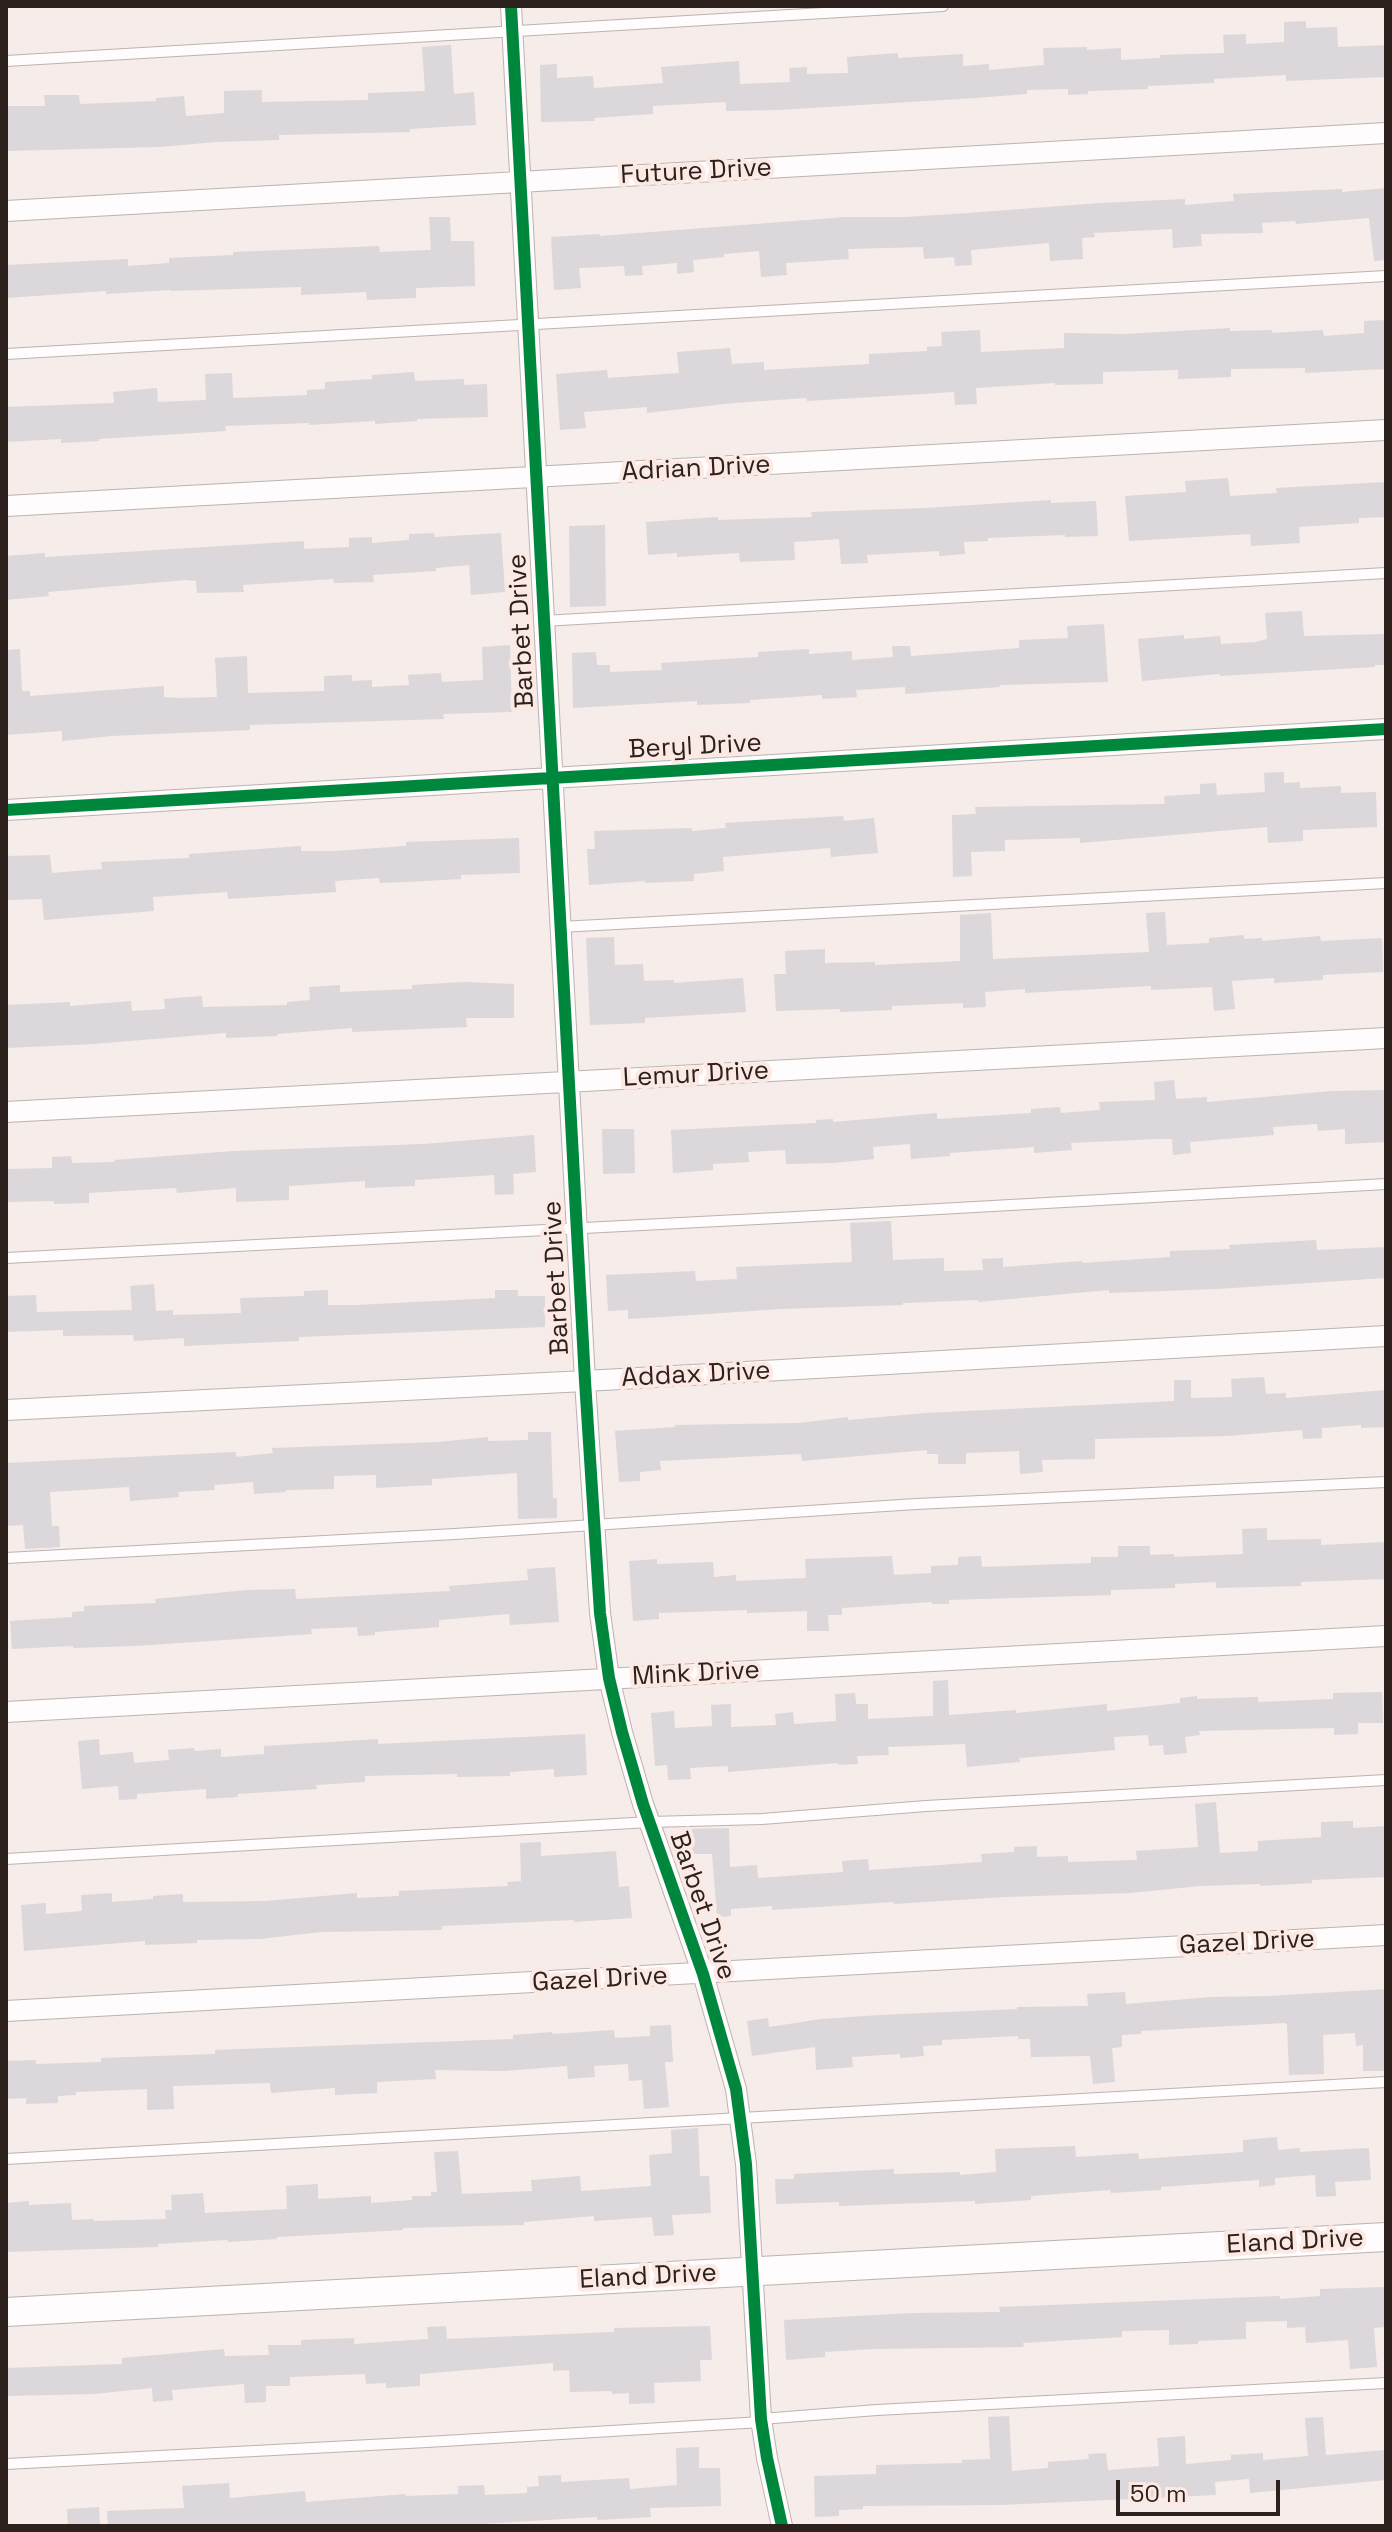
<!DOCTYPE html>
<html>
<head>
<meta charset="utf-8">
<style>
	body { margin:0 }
	#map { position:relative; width:1392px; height:2532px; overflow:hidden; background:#f6ecea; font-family:"Space Grotesk",sans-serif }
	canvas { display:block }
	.frame { position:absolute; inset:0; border:8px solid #2c211d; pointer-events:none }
	.scale { position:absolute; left:1116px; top:2480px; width:164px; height:36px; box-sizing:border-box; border:4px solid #2c211d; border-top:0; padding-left:10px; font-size:24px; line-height:28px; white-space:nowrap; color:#2c211d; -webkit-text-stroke:6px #fce9e4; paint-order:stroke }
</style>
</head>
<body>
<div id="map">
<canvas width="1392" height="2532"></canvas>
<div class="frame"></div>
<div class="scale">50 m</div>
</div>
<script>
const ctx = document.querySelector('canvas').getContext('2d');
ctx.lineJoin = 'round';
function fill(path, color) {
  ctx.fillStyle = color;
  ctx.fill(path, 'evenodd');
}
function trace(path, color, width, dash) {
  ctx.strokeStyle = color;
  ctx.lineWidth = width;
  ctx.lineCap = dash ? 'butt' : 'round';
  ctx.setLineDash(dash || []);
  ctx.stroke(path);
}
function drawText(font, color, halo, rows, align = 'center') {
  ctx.font = font + ' "Space Grotesk",sans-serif';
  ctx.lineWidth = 8;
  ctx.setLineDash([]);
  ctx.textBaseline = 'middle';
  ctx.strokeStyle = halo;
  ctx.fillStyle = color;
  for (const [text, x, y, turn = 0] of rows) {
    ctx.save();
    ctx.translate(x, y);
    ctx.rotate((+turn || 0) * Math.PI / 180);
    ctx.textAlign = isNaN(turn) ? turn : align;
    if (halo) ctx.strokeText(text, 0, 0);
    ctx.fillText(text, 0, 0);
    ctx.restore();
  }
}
fill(new Path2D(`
	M1306 21V28L1337 27 1338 47 1386 45V77L1286 81V75L1214 79V83L1148 86V89L1088 91V94L1068 95V89L1027 90V94L976 98 778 110 726 111V102L653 106V114L594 118 595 121 541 122 540 65 557 64V78L593 76 594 88 663 83 661 67 739 61 740 84 790 82 789 68 807 67V74L848 73 847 57 898 53V58L963 54V66L989 64V70L1044 65 1043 48 1087 47V50L1121 48V60L1160 58V55L1224 53 1223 35 1246 34V44L1284 42V22Z
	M451 45 454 94 474 92 476 125 410 129V132L279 135V140L216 142 160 147 6 151V106H45L44 95H79L80 104 156 101V98L184 96 186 116 224 113V91L262 90V102L368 100V93L425 91 422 47Z
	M1386 188V260L1374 261 1369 218 1296 224 1295 221 1262 223 1263 233 1201 234 1202 246 1173 248 1172 229 1094 233 1095 237 1082 238 1083 259 1050 261 1049 243 971 250 972 265 955 266 954 257 924 259 923 247 848 249 849 259 786 263 787 275 761 277 759 251 724 254V257L693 260 694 272 677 274V263L642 266 643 275 625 276 624 266 579 268 581 288 554 290 551 237 600 234V236L846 217H906L968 213 1100 203 1185 199V205L1234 201 1233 194 1342 189V192Z
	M429 217H450L451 241H474L475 286 416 288V298L367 300 366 292 301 295V287L171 291 170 290 106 294V291L6 298V265L128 259V266L169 263V258L233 255V252L379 246 380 252 431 250Z
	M1386 320V369L1305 373V368L1231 369V377L1178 379V370L1103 372V384L1055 385V383L976 388 977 404 955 405 954 392 807 401 806 398 734 403 647 413V407L584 412 586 428 560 430 556 374 607 370 608 378 679 373 677 352 730 348 732 364 764 362V370L869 364V354L927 351V347L942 346 941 332 980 330 981 352 1064 348V333L1126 334 1230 328V331L1272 330V333L1323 330 1324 336 1364 333V321Z
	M414 372 415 381 464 379V385L487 384 488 417 417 419V421L375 424V421L309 425V423L225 426 226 431 99 439V441L61 443V439L6 442V407L114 403 113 392 157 388 158 402 206 400 205 374 232 373 233 398 307 395V390L325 389V382L372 379V375Z
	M1228 478 1230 496 1277 493 1276 488 1386 482V517L1359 518V523L1299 527 1300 543 1251 546 1250 534 1129 541 1125 496 1186 492 1185 481Z
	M1051 500V503L1096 501 1098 536 1065 537V535L988 538V541L964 542 965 554 939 556V551L867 555 868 563 841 564 839 539 794 542 795 560 740 562 739 553 677 557V553L648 555 646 522 718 517V520L812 517 811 512 925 508Z
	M605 525 606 606 570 607 569 526Z
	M434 533 435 537 501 533 505 592 471 595 469 565 436 568V571L373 575 374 582 334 583 333 579 243 585 244 592 197 593 196 581 186 580 48 592 49 596 6 600V556L45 553V557L304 541V549L349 547V538L372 537V543L409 540V534Z
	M1302 611 1304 636 1386 634V665H1375V667L1220 676V674L1142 681 1138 639 1184 635V639L1220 636 1221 644 1256 642 1267 639 1265 613Z
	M1104 624 1108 682 1000 685V687L905 694V687L856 690 857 697 822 699V695L750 700V703L697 705V701L573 708 572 653 596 652 597 665H610V672L662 670 661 663 758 657V652L809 649V654L852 651V660L893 657 892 646H910L911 656 1019 648V640L1068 638 1067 626Z
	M510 645 512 712 443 714 444 719 250 725V730L112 736 62 741V731L6 735V650L20 649 22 691H30V696L164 686V697L180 698 217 697 215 658 247 656 248 693 324 691V676L352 675V681L372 680V687L409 685 408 675 441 673 442 682 483 680 482 647Z
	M1284 772V783L1300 782V788L1341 786V793L1376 792 1377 827 1303 830V841L1268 843 1267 827 1080 843V838L1005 840V851L971 852 972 876 953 877 952 815 976 814 975 807 1165 804 1164 796 1200 794V784L1216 783 1217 795 1265 792 1264 773Z
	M843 816 844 821 874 818 878 853 831 857 830 848 723 857 724 871 694 874V881L645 883V881L589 885 587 849H595L594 831 692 828V831L726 828 725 823Z
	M519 838 520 873 461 875V879L407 882 380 883 379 878 335 881 336 892 228 899 227 892 153 897 154 911 44 920 42 899 6 900V856L50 855 52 873 102 869 101 862 189 858V854L301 846V851H334L406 846V842Z
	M1165 912 1167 945 1209 943V938L1244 935V939L1262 938V941L1320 936 1321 941 1382 938 1383 972 1323 975V980L1274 983V978L1232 981 1235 1009 1214 1011 1212 987 1151 990V986L1025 993V989L985 992 986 1007 963 1008V1003L892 1006V1010L840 1012V1009L776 1011 774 974H786L785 951 825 949V963L875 962V965L960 961V915L991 913 993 959 1149 952 1146 913Z
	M614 937 615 965 643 964 644 981 674 980V983L743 978 746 1012 645 1018V1023L590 1025 586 938Z
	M464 982 514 984V1018H466L467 1027 352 1032V1028L277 1034V1036L226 1038V1033L94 1044 6 1048V1005L70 1002V1006L131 1001 132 1011 165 1009 164 999 202 996 203 1007 287 1005V1002L310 1000 309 987 340 985V992L412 989V985Z
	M1174 1080 1176 1099 1207 1097V1102L1332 1091 1386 1090V1142L1345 1144V1129L1318 1131 1317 1124 1273 1127 1274 1135 1190 1142 1191 1153 1173 1155 1172 1139H1158L1071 1143 1072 1150 1034 1153V1147L950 1153V1156L911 1159 910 1144 873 1147 874 1159 834 1163 786 1164 785 1150 748 1152 749 1162 713 1164V1170L673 1173 671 1130 816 1123V1120L833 1119V1122L937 1113V1119L1031 1113V1109L1060 1107 1061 1113 1100 1110 1099 1102 1155 1100 1154 1082Z
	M602 1129H634L635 1173 603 1174Z
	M534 1135 536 1172 513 1174 514 1194 495 1195 494 1175 415 1180V1186L365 1188V1181L289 1186V1200L236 1202V1188L177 1193 176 1188 89 1193V1203L54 1204V1201L6 1202V1169L52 1168V1157L71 1156 72 1163 115 1162 114 1160 234 1151 423 1144Z
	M891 1221 893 1260 944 1258V1271L983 1270 982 1259 1003 1258V1267L1082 1261V1263L1170 1257V1251L1230 1249 1229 1245 1316 1240 1317 1250 1386 1247V1278L1217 1289 1109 1293V1290L978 1302V1300L903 1303V1305L781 1309 663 1317 628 1319V1310L608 1311 606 1275 695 1271 696 1281 737 1279 736 1267 852 1262 850 1223Z
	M154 1284 156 1311 173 1310V1315L241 1313 240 1298 304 1296V1291L328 1290V1305H356L495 1298V1290H518V1296H545V1327L299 1337V1341L184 1346V1338L134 1341 133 1335 63 1336V1330L6 1332V1296L36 1295 37 1312 132 1310 130 1286Z
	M1264 1377 1266 1394 1286 1393V1398L1386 1390V1427L1361 1428V1425L1322 1428V1438L1303 1439 1302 1430 1226 1436 1095 1439V1459L1042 1460 1043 1472 1020 1474 1019 1451 966 1453V1464H938V1454H927V1450L802 1461 801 1454 660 1461 661 1470 640 1472V1481L619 1482 615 1431 675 1427V1425L799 1423 848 1417V1420L926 1413 1174 1401V1380H1191V1398L1232 1397 1231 1379Z
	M528 1432H551L553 1498H557V1518L518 1519 517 1473 432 1479V1485L376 1488V1475L334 1476V1489L286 1490V1492L254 1494 253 1482 214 1485 215 1490 178 1492 179 1497 130 1501 129 1487 50 1492 52 1526H59L60 1547 25 1549 23 1525 6 1526V1463L236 1452V1457L273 1453 272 1448 438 1442 488 1437V1441L528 1440Z
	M1267 1528V1540L1321 1539V1545L1386 1542V1579L1301 1582V1586L1216 1588V1582L1175 1584V1588L1111 1590V1595L949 1600V1604H932V1602L842 1608V1615H828L829 1631H807V1611L747 1613V1610L659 1613V1619L633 1621 629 1561 657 1559V1564L713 1562 714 1577 736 1575V1581L806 1578 805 1559 892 1556 894 1575 931 1573V1566L958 1565V1557L981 1556 982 1567 1091 1563V1557H1118V1546H1150V1555L1174 1554V1557L1243 1554 1242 1529Z
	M555 1567 559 1622 510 1625 509 1614 439 1620V1627L375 1632V1635L358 1636 357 1627 311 1629 312 1634 136 1646 73 1648V1646L12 1649 10 1621 72 1617V1612L84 1611V1606L156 1603 155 1599 247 1590 295 1589 296 1599 450 1591 449 1586 528 1580 527 1569Z
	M948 1680 949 1715 1016 1710V1713L1107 1704V1711L1180 1703V1698L1197 1696V1699L1258 1697V1702L1333 1699V1693L1382 1692 1383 1723H1358V1734L1334 1735V1728L1199 1731 1200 1735 1185 1737 1187 1753 1164 1755 1163 1745 1149 1746 1148 1735 1114 1737 1115 1750 1019 1758 1020 1762 967 1767 965 1744 888 1747 889 1755 857 1756 858 1764 838 1765V1763L728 1772V1766L690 1768 691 1779 668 1780 667 1765 655 1766 651 1713 674 1711 675 1728 712 1726 711 1705 731 1704V1727L776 1725 775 1714 793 1712 794 1724 836 1721 835 1694 855 1693 856 1704H868V1719L933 1716V1681Z
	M585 1734 587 1775 554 1777V1769L510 1772V1776L457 1777V1774L365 1776V1782L316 1785 317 1789 238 1794V1797L206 1799V1789L137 1794V1799L119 1800 118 1786 82 1789 78 1741 99 1739 100 1755 133 1752 134 1763 169 1760 168 1750 194 1748 195 1751 221 1749V1757L264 1754V1746L378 1739V1744Z
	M1216 1802 1220 1853 1258 1851V1841L1321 1837V1822L1353 1821V1828L1386 1826V1877L1312 1880V1883L1260 1886V1884L1200 1886 1130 1893 1005 1897 894 1904V1902L772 1910V1906L731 1909V1916L717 1917 712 1854H689L688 1829 729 1828 730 1867 757 1865 758 1878 843 1872 842 1861 868 1859 869 1870 982 1862 981 1854 1014 1852V1847L1037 1846V1857L1068 1856V1862L1137 1860 1136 1851 1198 1847 1195 1804Z
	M541 1842V1856L616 1851 619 1887 629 1886 632 1918 574 1922V1920L442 1926V1930L321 1932 260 1939 197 1940V1943L145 1945V1941L24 1951 21 1905 46 1903V1914L82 1911 81 1895 112 1893V1902L153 1899V1896L183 1894V1902L266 1901 357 1893V1898L399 1896V1891L508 1886 507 1882 521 1881 520 1843Z
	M1386 1989V2071H1363V2045L1356 2046 1355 2033 1323 2035 1324 2074 1289 2075 1287 2024 1285 2023 1141 2031V2034L1122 2035V2047L1112 2048 1115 2082 1093 2084 1090 2056 1031 2057 1030 2039H1018V2036L942 2040V2045L923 2046 924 2056 900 2058V2054L852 2057 853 2067 816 2070 815 2047 752 2056 747 2021 768 2018 769 2027 821 2019 880 2015 1017 2009V2007L1088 2006 1087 1994 1125 1992 1126 2004 1211 1997 1270 1996Z
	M671 2025 673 2062H665L669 2107 644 2109 642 2080 629 2081 628 2064 594 2066 595 2077 568 2079 567 2066 505 2071 435 2070 436 2079 377 2082V2093L335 2095V2088L271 2093 270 2083 173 2086 174 2109 147 2110V2089L76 2092V2095L58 2096V2103L26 2104V2098L6 2099V2061L36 2060V2064L101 2062V2058L215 2054V2050L513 2039V2035L552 2032V2034L614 2030 615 2038 650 2036V2026Z
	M698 2128 700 2176H709L711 2213 672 2215 674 2235 654 2236 652 2217 594 2221V2216L524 2222V2225L403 2228V2230L277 2237V2239L228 2242 227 2240 158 2244V2247L6 2252V2203L29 2201V2205L71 2203 72 2220 94 2219V2221L166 2219 165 2210H172L171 2195 203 2193 205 2213 287 2209 286 2186 318 2184V2199L371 2196V2203L412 2200V2196H431V2192H437L434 2152 458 2151 462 2194 532 2191 531 2180 580 2176 581 2191 651 2186 649 2155 672 2153 671 2130Z
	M1277 2137 1278 2150 1300 2148V2152L1369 2148 1371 2180 1335 2182 1336 2196 1316 2197 1315 2175 1275 2178V2185L1259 2187V2180L1161 2187V2190L1111 2193 1110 2190 1031 2196V2200L975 2204V2201L839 2206V2202L776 2204 775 2179H794V2174L894 2169V2174L960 2172V2175L996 2172 995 2149 1075 2146 1076 2157 1138 2153 1139 2159 1243 2152V2140Z
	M1386 2287V2327L1374 2328 1377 2367 1350 2369 1348 2340 1306 2343 1305 2327 1287 2328V2321L1246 2322V2339L1198 2341V2344L1169 2345V2330L1122 2331V2337L1023 2343 1024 2347 872 2349 825 2352V2357L786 2360 784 2320 912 2313 1000 2312 999 2307 1280 2296V2299L1320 2296V2289Z
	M446 2326 447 2339 614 2332V2328L710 2326 712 2360H700L701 2381 654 2383 655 2403 629 2404V2393L612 2394 611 2391 570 2392 569 2370 553 2371V2363L420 2374V2386L386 2388V2383L366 2384 365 2374 290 2377V2386H266V2402L245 2403 244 2384 172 2390 173 2400 153 2402 152 2388 94 2394 6 2396V2368L122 2364V2358L224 2349 225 2356 269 2355 268 2345H301V2340L354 2338V2344L428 2339 427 2327Z
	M1009 2416 1012 2471 1048 2468V2462L1089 2459 1088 2454 1106 2453 1108 2470 1159 2466 1157 2438 1185 2436 1186 2464 1231 2460V2455L1263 2453V2460L1308 2456 1305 2418 1323 2417 1326 2455 1386 2450V2480L1250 2493 1249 2479 1215 2482 1216 2495 1001 2505 863 2506V2509L839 2510V2516L815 2517 814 2476 876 2474V2465L962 2463V2460L990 2459 988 2417Z
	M699 2447V2468H720L721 2506 650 2508 651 2517 597 2520V2517L450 2526H108L107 2511 184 2508 182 2486 229 2483 230 2498 305 2491 306 2502 406 2494V2496L458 2494V2486L484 2485 485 2495 527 2493V2487L539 2486 538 2476 561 2475V2482L629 2478 630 2489 677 2485 676 2448Z
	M99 2507 100 2526H68L67 2509Z`), '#dbd7db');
const lane = new Path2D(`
	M6 61 943 6
	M6 354 1386 276
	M543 621 1386 573
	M560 927 1386 883
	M6 1258 796 1217 1386 1184
	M6 1558 455 1534 916 1504 1386 1482
	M6 1859 650 1822 762 1819 926 1806 1386 1780
	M6 2159 1386 2082
	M761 2419 877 2410 1386 2383
	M6 2464 427 2442 762 2422`);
const street = new Path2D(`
	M511 6 585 1381 600 1613 609 1678 622 1732 643 1804 703 1974 736 2089 746 2164 761 2419 767 2458 782 2526
	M6 211 1386 133
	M6 506 1386 430
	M6 810 1386 729
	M6 1112 1386 1038
	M6 1410 585 1381 1386 1336
	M6 1712 1386 1636
	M6 2011 1386 1935`);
const secondary = new Path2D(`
	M6 2312 1386 2237`);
trace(lane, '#bcb3b0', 12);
trace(street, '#bcb3b0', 22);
trace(secondary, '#bcb3b0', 30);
trace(lane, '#fefcfc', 10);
trace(street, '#fefcfc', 20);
trace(secondary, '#fefcfc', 28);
trace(new Path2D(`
	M511 6 585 1381 600 1613 609 1678 622 1732 643 1804 703 1974 736 2089 746 2164 761 2419 767 2458 782 2526
	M6 810 1386 729`), '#00873e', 12);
drawText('26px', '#2c211d', '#fce9e4', [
	["Future Drive",696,172,-3],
	["Adrian Drive",696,469,-3],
	["Barbet Drive",522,631,-93],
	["Beryl Drive",695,747,-3],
	["Lemur Drive",696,1075,-3],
	["Barbet Drive",557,1278,-93],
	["Addax Drive",696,1375,-3],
	["Mink Drive",696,1674,-3],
	["Barbet Drive",702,1906,71],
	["Gazel Drive",1247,1943,-3],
	["Gazel Drive",600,1980,-3],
	["Eland Drive",1295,2242,-3],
	["Eland Drive",648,2277,-3]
]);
</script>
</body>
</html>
